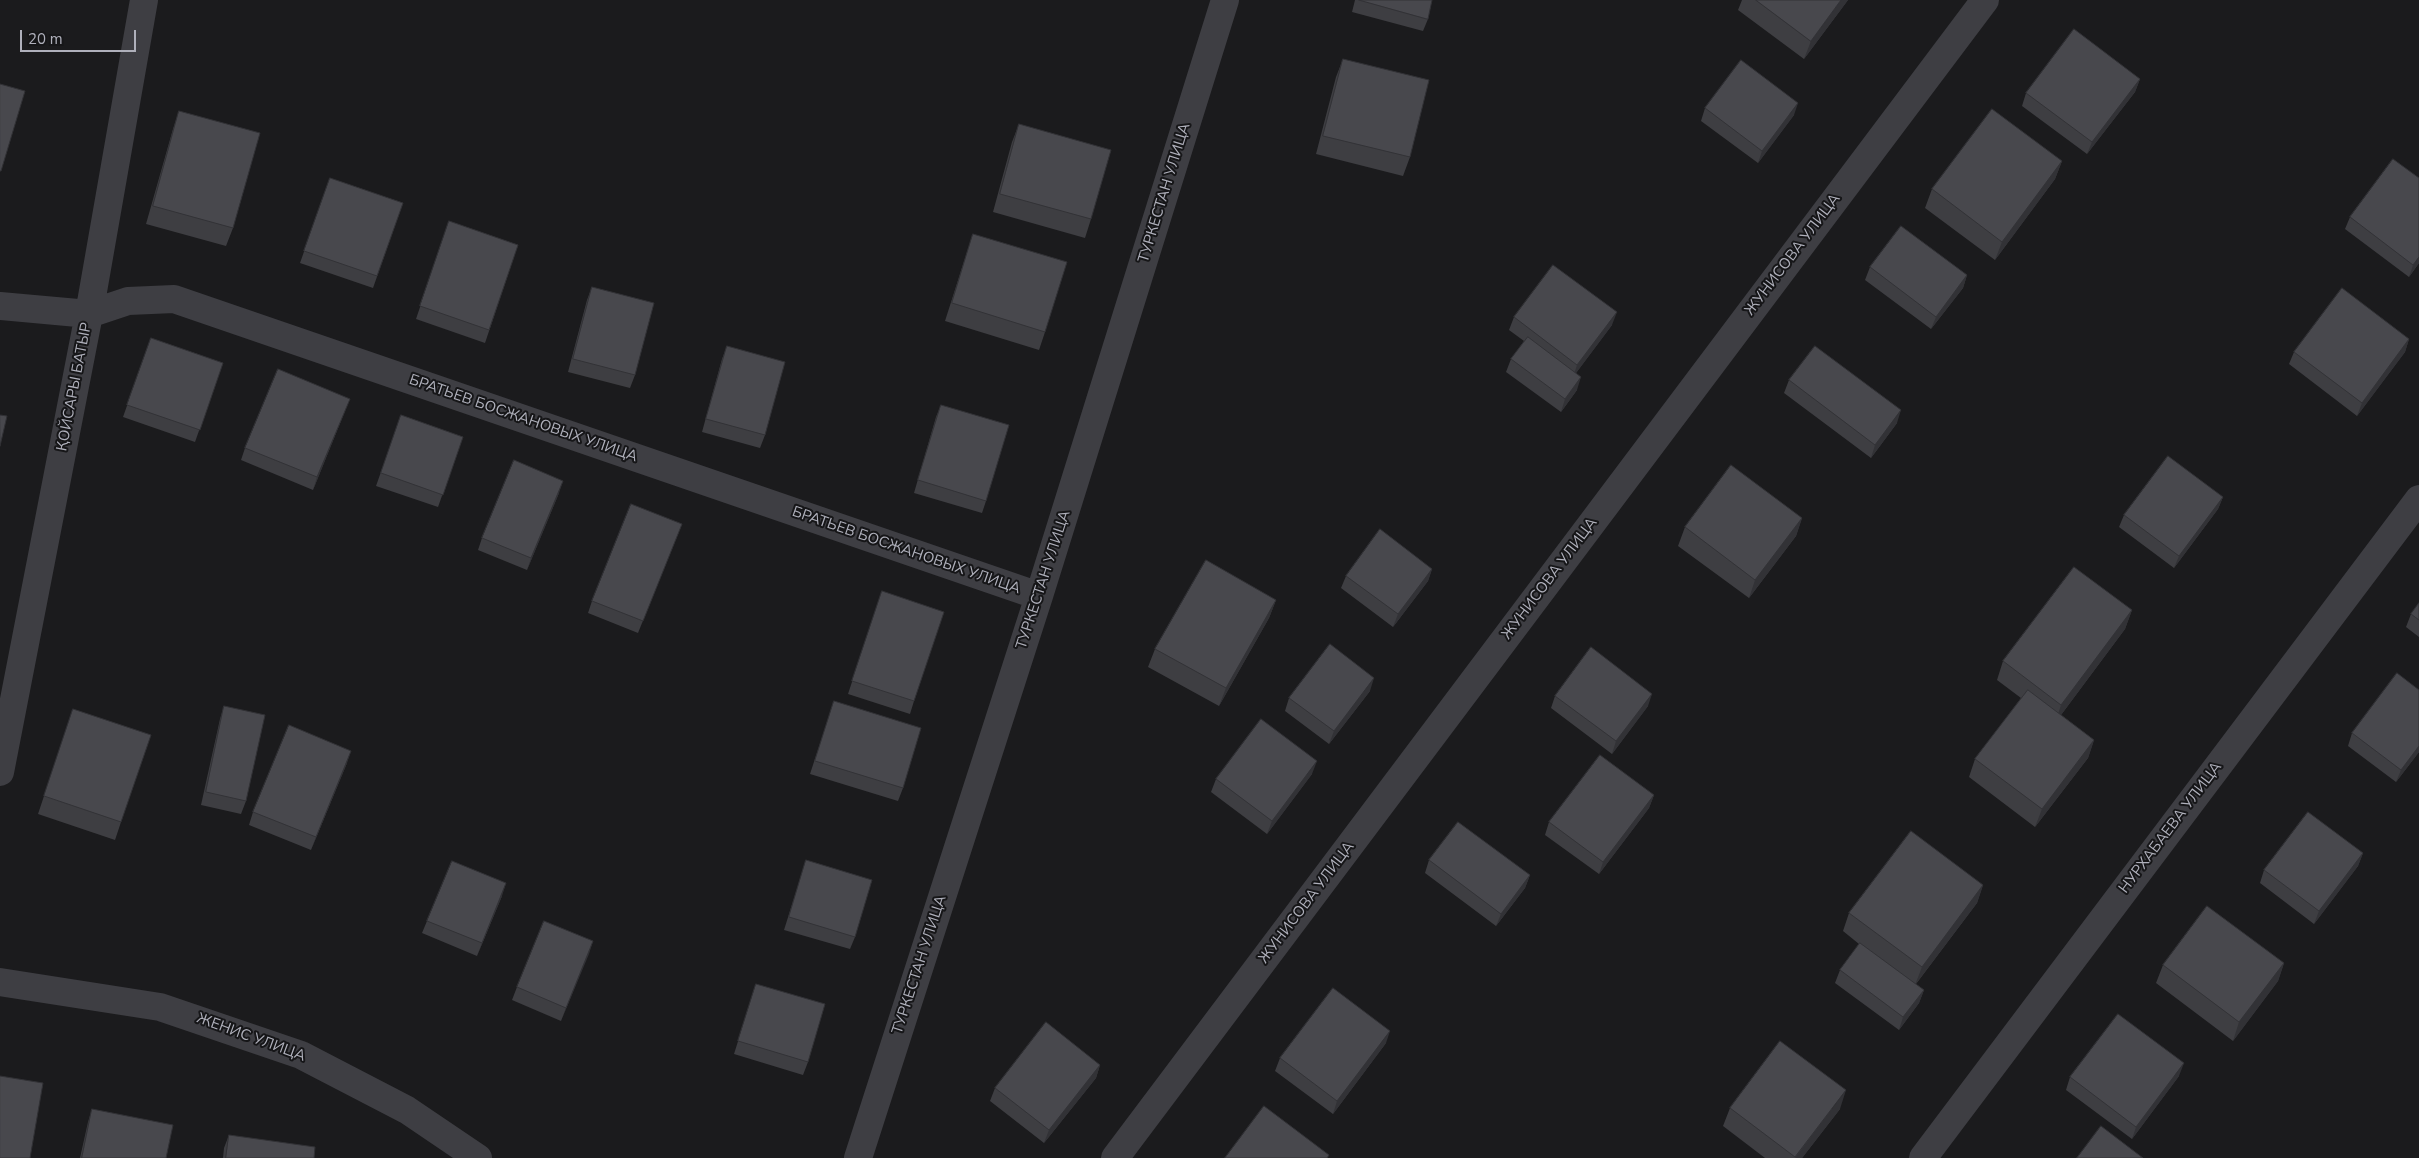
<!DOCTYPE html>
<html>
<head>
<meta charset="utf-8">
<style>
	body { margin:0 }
	#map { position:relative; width:2419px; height:1158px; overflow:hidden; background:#1b1b1d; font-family:"Nunito Sans",sans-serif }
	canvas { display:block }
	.scale { position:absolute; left:20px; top:30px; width:116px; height:22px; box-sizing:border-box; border:2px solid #afb0bb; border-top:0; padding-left:6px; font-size:15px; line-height:18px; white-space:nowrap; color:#afb0bb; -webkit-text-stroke:4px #161618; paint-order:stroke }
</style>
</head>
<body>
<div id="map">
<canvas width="2419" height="1158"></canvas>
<div class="scale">20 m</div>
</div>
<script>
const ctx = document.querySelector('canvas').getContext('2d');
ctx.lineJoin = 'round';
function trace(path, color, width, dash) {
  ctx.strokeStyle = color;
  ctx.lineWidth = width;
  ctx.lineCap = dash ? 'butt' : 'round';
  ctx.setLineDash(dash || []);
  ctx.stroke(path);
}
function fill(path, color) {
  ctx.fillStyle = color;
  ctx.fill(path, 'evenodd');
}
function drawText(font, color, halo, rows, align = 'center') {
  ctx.font = font + ' "Nunito Sans",sans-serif';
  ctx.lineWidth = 4;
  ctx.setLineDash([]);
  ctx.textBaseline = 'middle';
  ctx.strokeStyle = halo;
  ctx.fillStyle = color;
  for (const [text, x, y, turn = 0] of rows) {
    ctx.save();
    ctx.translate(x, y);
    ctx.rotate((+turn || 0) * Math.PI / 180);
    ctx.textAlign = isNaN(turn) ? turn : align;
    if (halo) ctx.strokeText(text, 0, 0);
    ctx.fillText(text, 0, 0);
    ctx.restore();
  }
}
trace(new Path2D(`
	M0 306 89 314 128 301 174 299 1039 596
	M0 772 89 314 144 0
	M0 982 160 1007 301 1055 407 1110 478 1158
	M858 1158 1039 596 1225 0
	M1115 1158 1985 0
	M1923 1158 2419 499`), '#3e3e43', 28);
fill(new Path2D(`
	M1355 0H1432L1428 19 1423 31 1352 12Z
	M1742 0H1848L1804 59 1738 10Z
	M1343 59 1410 157 1403 176 1316 154 1336 77Z
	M2140 79 2135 92 2087 154 2022 106 2026 93Z
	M1705 108 1794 115 1758 163 1701 121Z
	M179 111 233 228 226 246 146 224 173 129Z
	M1019 124 1091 219 1085 238 993 212 1012 142Z
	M2062 161 2055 179 1995 260 1925 208 1932 189Z
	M330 178 403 203 373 288 300 263Z
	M2350 217 2419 263 2409 277 2345 229Z
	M449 221 518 245 485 343 416 319Z
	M973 234 1045 332 1039 350 945 321 967 252Z
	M1870 267 1967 275 1963 288 1931 329 1865 280Z
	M592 287 635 375 630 388 568 372 587 300Z
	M1514 317 1612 325 1576 373 1577 390 1561 412 1506 372 1511 359 1524 341 1509 330Z
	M151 338 223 363 195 442 123 417Z
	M2409 339 2405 352 2357 416 2289 364 2294 352Z
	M727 346 765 435 760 448 702 432 722 359Z
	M1789 380 1897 423 1871 458 1784 393Z
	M941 405 986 501 982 513 914 493 936 417Z
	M345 411 313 490 241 460 245 448Z
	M401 415 463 437 438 507 376 486Z
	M559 493 527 570 478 550 482 538Z
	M2223 497 2218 509 2174 568 2119 527 2124 515Z
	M1802 518 1796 536 1749 598 1678 546 1685 527Z
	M682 524 638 633 588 613 592 601Z
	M1432 569 1428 581 1393 627 1341 588 1346 576Z
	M882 591 914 701 910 714 848 694Z
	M1276 600 1269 618 1219 706 1148 667 1155 649Z
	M2419 603V637L2406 627 2411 614Z
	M2132 610 2125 629 2061 715 2094 740 2088 758 2035 827 1969 777 1975 759 2021 698 1997 680 2003 661Z
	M2419 690V752L2396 782 2348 746 2352 733Z
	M1370 691 1329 744 1285 711 1289 698Z
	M1555 696 1648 706 1612 754 1551 708Z
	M834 701 903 788 898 801 810 774Z
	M224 706 246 801 241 814 201 805 220 719Z
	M73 709 121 822 115 840 38 814Z
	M347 763 311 850 249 825 253 812Z
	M1312 774 1267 834 1211 792 1216 779Z
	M1654 795 1649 808 1599 874 1545 835 1549 822Z
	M2363 853 2358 866 2314 924 2260 883 2264 870Z
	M806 860 855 937 850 949 784 930Z
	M1429 860 1530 875 1525 888 1496 926 1425 873Z
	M1983 885 1977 903 1916 984 1924 990 1919 1003 1899 1030 1835 983 1840 970 1859 944 1843 931 1849 913Z
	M502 896 477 956 422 933 427 921Z
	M593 941 561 1021 512 1000 517 987Z
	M2284 963 2278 981 2233 1041 2156 983 2163 965Z
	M756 984 808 1062 803 1075 734 1054Z
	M1386 1043 1333 1114 1275 1071 1280 1058Z
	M1100 1065 1096 1078 1044 1143 990 1101 995 1088Z
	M2179 1076 2132 1139 2066 1090 2070 1077Z
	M1730 1108 1840 1109 1802 1158H1765L1723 1126Z
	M92 1109 166 1158H80L88 1122Z
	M229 1135 314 1158H223L224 1148Z`), '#3e3e42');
fill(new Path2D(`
	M1841 0H1848L1804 59 1811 41Z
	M2140 79 2135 92 2087 154 2092 142Z
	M1798 103 1794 115 1758 163 1762 151Z
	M2062 161 2055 179 1995 260 2002 242Z
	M2419 257V263L2409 277 2413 265Z
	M1967 275 1963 288 1931 329 1936 317Z
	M1617 312 1612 325 1573 377 1577 365Z
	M2409 339 2405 352 2357 416 2362 403Z
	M1581 377 1577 390 1561 412 1565 399Z
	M350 399 345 411 313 490 317 477Z
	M1901 410 1897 423 1871 458 1875 445Z
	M563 481 559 493 527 570 531 558Z
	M2223 497 2218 509 2174 568 2179 556Z
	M1802 518 1796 536 1749 598 1755 580Z
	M682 524 677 536 638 633 643 621Z
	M1432 569 1428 581 1393 627 1398 614Z
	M1276 600 1269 618 1219 706 1226 688Z
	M2132 610 2125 629 2055 723 2061 705Z
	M1374 678 1370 691 1329 744 1334 731Z
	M1652 694 1648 706 1612 754 1616 741Z
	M2094 740 2088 758 2035 827 2042 809Z
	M2419 746V752L2396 782 2401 770Z
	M351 751 347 763 311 850 316 837Z
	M1317 761 1312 774 1267 834 1272 821Z
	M1654 795 1649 808 1599 874 1603 862Z
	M2363 853 2358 866 2314 924 2319 911Z
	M1530 875 1525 888 1496 926 1501 914Z
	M506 883 502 896 477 956 482 943Z
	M1983 885 1977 903 1915 985 1922 967Z
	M593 941 589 954 561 1021 566 1008Z
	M2284 963 2278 981 2233 1041 2239 1022Z
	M1924 990 1919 1003 1899 1030 1903 1017Z
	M1390 1031 1386 1043 1333 1114 1337 1101Z
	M2184 1063 2179 1076 2132 1139 2136 1127Z
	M1100 1065 1096 1078 1044 1143 1049 1130Z
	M1846 1090 1840 1109 1802 1158H1795Z`), '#323236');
const building = new Path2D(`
	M1359 0H1432L1428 19Z
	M1756 0H1841L1811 41Z
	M2074 29 2140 79 2092 142 2026 93Z
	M1343 59 1429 80 1410 157 1323 136Z
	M1741 60 1798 103 1762 151 1705 108Z
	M0 84 25 91 1 171H0Z
	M1992 109 2062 161 2002 242 1932 189Z
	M179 111 260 133 233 228 153 206Z
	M1019 124 1111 150 1091 219 1000 194Z
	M2393 159 2419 178V257L2413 265 2350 217Z
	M330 178 403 203 377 276 304 251Z
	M449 221 518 245 489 330 420 306Z
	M1901 226 1967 275 1936 317 1870 267Z
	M973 234 1067 262 1045 332 952 303Z
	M1553 265 1617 312 1577 365 1514 317Z
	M592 287 654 303 635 375 573 359Z
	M2342 288 2409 339 2362 403 2294 352Z
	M1528 337 1581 377 1565 399 1511 359Z
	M151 338 223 363 200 430 127 405Z
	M727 346 785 362 765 435 706 419Z
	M1815 346 1901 410 1875 445 1789 380Z
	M278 369 350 399 317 477 245 448Z
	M941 405 1009 425 986 501 918 480Z
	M0 415 7 416 0 446Z
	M401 415 463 437 443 495 381 473Z
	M2168 456 2223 497 2179 556 2124 515Z
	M514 460 563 481 531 558 482 538Z
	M1731 465 1802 518 1755 580 1685 527Z
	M631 504 682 524 643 621 592 601Z
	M1380 529 1432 569 1398 614 1346 576Z
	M1206 560 1276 600 1226 688 1155 649Z
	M2074 567 2132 610 2061 705 2003 661Z
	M882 591 944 612 914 701 852 681Z
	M2419 603V620L2411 614Z
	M1330 644 1374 678 1334 731 1289 698Z
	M1591 647 1652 694 1616 741 1555 696Z
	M2397 673 2419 690V746L2401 770 2352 733Z
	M2028 690 2094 740 2042 809 1975 759Z
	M834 701 921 728 903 788 815 761Z
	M224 706 265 715 246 801 206 792Z
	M73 709 151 735 121 822 44 796Z
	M1261 719 1317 761 1272 821 1216 779Z
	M289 725 351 751 316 837 253 812Z
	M1600 755 1654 795 1603 862 1549 822Z
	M2308 812 2363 853 2319 911 2264 870Z
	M1458 822 1530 875 1501 914 1429 860Z
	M1911 831 1983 885 1922 967 1849 913Z
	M806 860 872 880 855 937 789 917Z
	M452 861 506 883 482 943 427 921Z
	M2207 906 2284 963 2239 1022 2163 965Z
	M544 921 593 941 566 1008 517 987Z
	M1860 943 1924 990 1903 1017 1840 970Z
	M756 984 825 1004 808 1062 738 1041Z
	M1333 988 1390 1031 1337 1101 1280 1058Z
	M2118 1014 2184 1063 2136 1127 2070 1077Z
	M1046 1022 1100 1065 1049 1130 995 1088Z
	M1780 1041 1846 1090 1795 1157 1730 1108Z
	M0 1076 43 1083 30 1158H0Z
	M1264 1106 1329 1155 1327 1158H1225Z
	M92 1109 173 1125 166 1158H82Z
	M2101 1126 2143 1158H2077Z
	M229 1135 315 1147 314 1158H226Z`);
fill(building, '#48484d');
trace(building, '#323236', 1);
drawText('15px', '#afb0bb', '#161618', [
	["ТУРКЕСТАН УЛИЦА",1165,193,-73],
	["ЖУНИСОВА УЛИЦА",1793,255,-53],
	["ҚОЙСАРЫ БАТЫР",75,387,-79],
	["БРАТЬЕВ БОСЖАНОВЫХ УЛИЦА",523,419,19],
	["БРАТЬЕВ БОСЖАНОВЫХ УЛИЦА",906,551,19],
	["ЖУНИСОВА УЛИЦА",1550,579,-53],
	["ТУРКЕСТАН УЛИЦА",1044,580,-72],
	["НУРХАБАЕВА УЛИЦА",2171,828,-53],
	["ЖУНИСОВА УЛИЦА",1307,903,-53],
	["ТУРКЕСТАН УЛИЦА",920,965,-72],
	["ЖЕНИС УЛИЦА",251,1038,20]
]);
</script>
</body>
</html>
